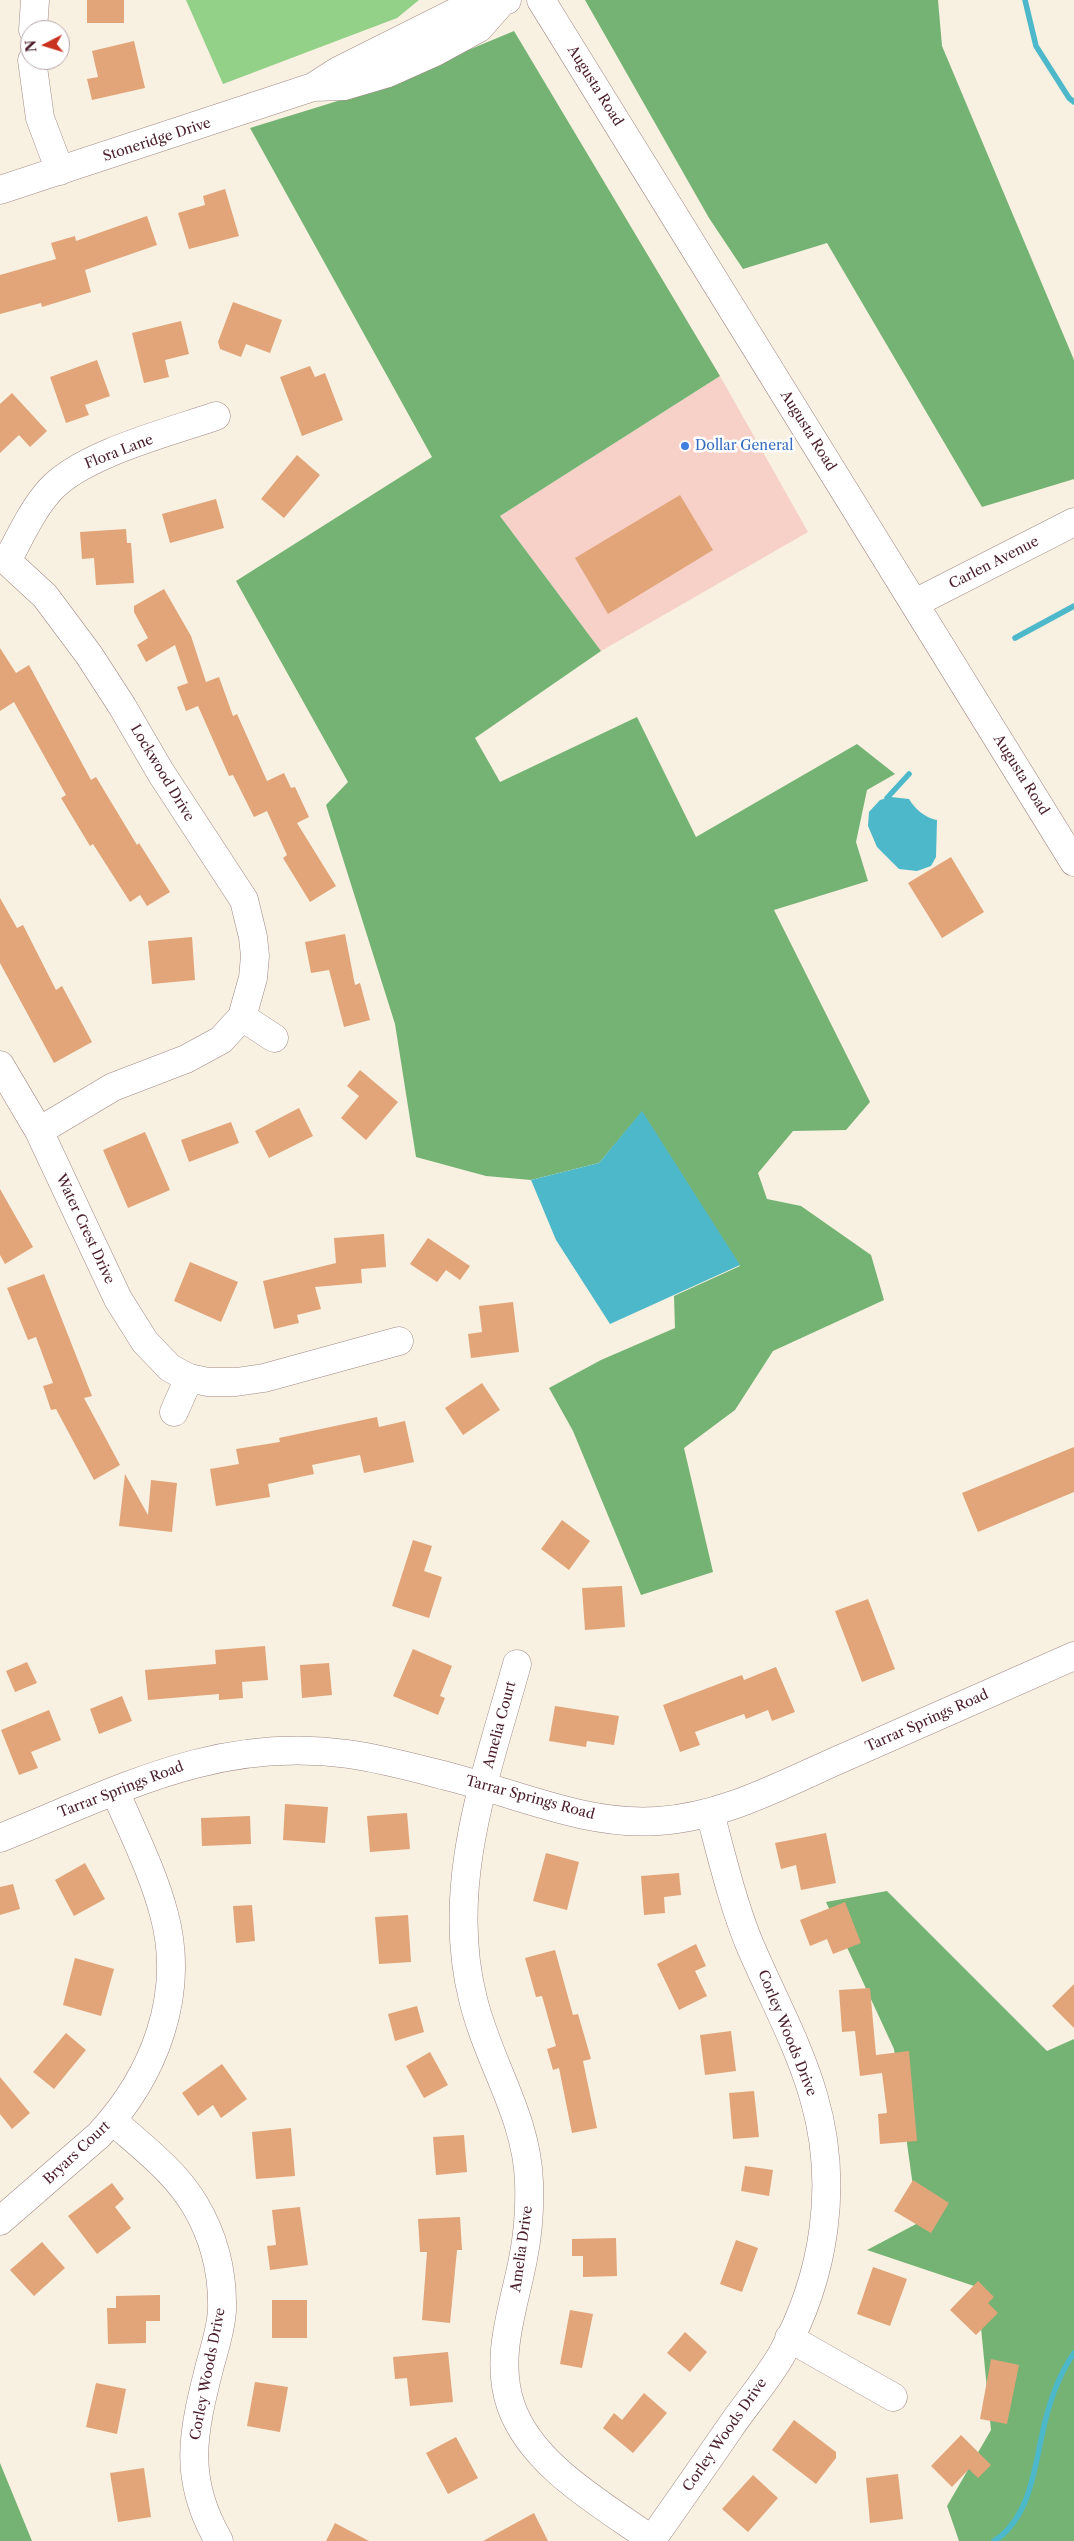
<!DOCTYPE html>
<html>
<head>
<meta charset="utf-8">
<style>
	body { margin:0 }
	#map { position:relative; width:1074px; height:2541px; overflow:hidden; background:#f8f0e0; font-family:"Libre Caslon Text",serif }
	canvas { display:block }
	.north { position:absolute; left:20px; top:20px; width:50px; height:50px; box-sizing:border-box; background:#fff; border:1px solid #b7a5aa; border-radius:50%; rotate:265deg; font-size:14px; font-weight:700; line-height:20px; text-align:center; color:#4a1f2b }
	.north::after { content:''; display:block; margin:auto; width:18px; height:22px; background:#c8321e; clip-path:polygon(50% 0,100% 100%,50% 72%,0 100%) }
</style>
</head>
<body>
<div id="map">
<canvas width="1074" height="2541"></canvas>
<div class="north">N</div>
</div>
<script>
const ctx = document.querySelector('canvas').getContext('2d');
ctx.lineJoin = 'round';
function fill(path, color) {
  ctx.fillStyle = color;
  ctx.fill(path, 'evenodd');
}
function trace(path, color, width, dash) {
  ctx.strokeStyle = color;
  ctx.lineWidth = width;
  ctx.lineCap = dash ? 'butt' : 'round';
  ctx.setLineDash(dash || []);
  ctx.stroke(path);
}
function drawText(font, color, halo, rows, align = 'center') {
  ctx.font = font + ' "Libre Caslon Text",serif';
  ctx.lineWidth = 5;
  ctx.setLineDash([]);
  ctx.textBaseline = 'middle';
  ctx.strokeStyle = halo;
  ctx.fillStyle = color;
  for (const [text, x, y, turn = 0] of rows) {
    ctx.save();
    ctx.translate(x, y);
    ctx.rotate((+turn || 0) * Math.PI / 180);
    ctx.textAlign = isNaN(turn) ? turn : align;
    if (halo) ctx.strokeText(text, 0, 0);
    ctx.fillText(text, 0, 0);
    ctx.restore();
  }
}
fill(new Path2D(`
	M720 376 808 532 601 651 500 516Z`), '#f7d1c7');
fill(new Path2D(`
	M186 0H419L397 18 223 84Z`), '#92d187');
fill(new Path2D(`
	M585 0H938L942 46 1074 360V479L982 507 827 243 743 269 709 218Z
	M514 31 720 376 500 516 601 651 475 738 500 782 637 717 696 837 857 744 895 774 867 790 856 842 868 881 774 910 870 1102 846 1130 793 1131 758 1173 767 1199 801 1206 871 1255 884 1300 773 1351 735 1410 684 1448 713 1572 641 1595 573 1431 549 1388 601 1360 675 1328 674 1296 740 1266 642 1112 599 1163 531 1180 486 1176 416 1157 395 1024 326 805 348 782 236 581 432 457 250 128 370 91Z
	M887 1891 1047 2051 1074 2039V2541H959L947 2506 991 2430 977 2287 867 2250 918 2223 894 2049 826 1902Z
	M0 2463 32 2541H0Z`), '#75b374');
fill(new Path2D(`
	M891 797 909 799C915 809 925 818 937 820L936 857 931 866 917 871 899 869 877 847 868 826 869 812 880 800Z
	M642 1111 740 1265 610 1324 556 1240 531 1180 599 1163Z`), '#4db8c9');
trace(new Path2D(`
	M1025 0 1036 46 1069 98 1074 102
	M1015 638 1074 606
	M887 798 909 774
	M994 2541C1029 2519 1034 2471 1042 2435 1048 2406 1057 2377 1074 2353`), '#4db8c9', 5.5);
fill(new Path2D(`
	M87 0H124V23H87Z
	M134 41 145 88 92 100 87 79 98 77 92 51Z
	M225 189 239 236 189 249 178 213 205 205 203 196Z
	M147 216 157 245 85 270 91 292 42 307 41 303 0 314V275L56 259 51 243 75 236 76 241Z
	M233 302 282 320 270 353 246 344 241 357 220 349 218 342Z
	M181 321 189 354 165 360 169 377 144 383 132 333Z
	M97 360 110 396 85 405 89 415 66 423 50 377Z
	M310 366 315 377 325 373 343 420 302 436 280 377Z
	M12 393 47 431 30 447 19 435 0 453V404Z
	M297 455 320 475 284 518 261 499Z
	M680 495 713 550 608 614 575 558Z
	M216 499 224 528 170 543 162 514Z
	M126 529 127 543H131L134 583 96 585 94 558 82 559 80 532Z
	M164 589 191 636 206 682 219 677 233 716 237 714 267 781 284 773 291 788 295 787 309 817 297 823 336 886 310 902 283 858 287 855 267 811 254 817 233 775 229 776 198 706 186 711 177 687 188 683 175 645 146 662 137 645 148 638 134 612V606Z
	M0 648 16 673 29 665 91 780 96 777 137 845 139 843 170 892 147 906 140 895 130 902 93 844 90 846 61 798 66 795 14 702 0 711Z
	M951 857 984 912 942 938 908 883Z
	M0 898 17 928 23 925 56 990 62 986 92 1042 54 1063 0 963Z
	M345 934 355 985 360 983 370 1020 344 1027 329 970 311 973 305 942Z
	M192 937 195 980 152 984 148 941Z
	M360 1070 398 1102 366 1140 341 1118 359 1096 347 1086Z
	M299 1108 313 1136 269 1158 255 1131Z
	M231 1122 239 1143 189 1162 181 1140Z
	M145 1132 170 1190 128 1208 103 1150Z
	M0 1189 33 1247 5 1264 0 1255Z
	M384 1234 386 1267 361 1269 362 1283 315 1287 321 1309 297 1315 299 1323 274 1329 263 1281 336 1263 334 1238Z
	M428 1238 470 1266 460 1280 446 1270 437 1282 410 1264Z
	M190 1262 238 1282 221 1322 174 1301Z
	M44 1274 92 1396 84 1398 120 1465 94 1480 56 1409 51 1410 43 1386 53 1383 36 1337 28 1340 7 1288Z
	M513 1302 519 1352 471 1358 468 1334 482 1332 479 1306Z
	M482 1383 500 1410 463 1435 445 1408Z
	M377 1417 379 1427 405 1421 414 1462 364 1473 360 1455 312 1465 314 1474 268 1484 270 1497 216 1506 210 1469 239 1464 236 1449 280 1442 279 1438Z
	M1074 1447V1492L978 1532 962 1493Z
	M125 1474 148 1515 151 1480 177 1483 172 1532 119 1526Z
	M562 1520 590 1541 569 1570 541 1549Z
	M413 1540 432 1546 424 1571 442 1577 429 1618 392 1606Z
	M622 1586 625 1627 585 1630 582 1588Z
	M868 1599 895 1669 862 1682 835 1611Z
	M265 1646 268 1680 242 1682 243 1698 219 1700V1694L148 1700 145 1670 216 1664 215 1650Z
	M413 1649 452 1666 440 1696 445 1698 438 1715 393 1696Z
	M27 1662 37 1683 15 1692 6 1671Z
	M329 1663 332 1695 302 1698 300 1665Z
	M776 1667 795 1712 772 1721 768 1710 746 1719 744 1714 695 1732 700 1745 680 1752 663 1705 742 1675 744 1680Z
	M122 1696 132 1721 99 1734 90 1709Z
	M555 1706 619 1716 614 1745 587 1741 586 1747 549 1741Z
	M49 1710 61 1740 31 1752 38 1768 19 1775 1 1730Z
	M285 1804 328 1807 325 1843 283 1840Z
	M407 1813 410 1849 370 1852 367 1816Z
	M250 1816 251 1844 202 1846 201 1818Z
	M826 1833 836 1883 801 1890 796 1865 781 1869 775 1843Z
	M546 1853 579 1862 567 1910 533 1901Z
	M85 1863 105 1899 74 1916 55 1880Z
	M679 1873 681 1895 664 1897 665 1913 644 1915 641 1876Z
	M13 1884 20 1909 0 1915V1887Z
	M845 1902 861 1943 833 1954 827 1939 810 1946 800 1920Z
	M252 1905 255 1941 236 1943 233 1906Z
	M408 1915 411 1962 379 1964 375 1917Z
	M696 1944 706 1966 695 1971 707 1996 679 2010 657 1964Z
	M555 1950 573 2015 578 2014 591 2059 583 2061 597 2128 572 2133 559 2068 553 2070 547 2049 556 2046 542 1996 536 1997 525 1958Z
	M75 1958 114 1969 101 2016 63 2005Z
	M1074 1984V2028L1052 2006Z
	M870 1988 876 2055 909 2051 917 2141 880 2144 878 2114 887 2113 882 2073 860 2076 855 2031 842 2032 839 1990Z
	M417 2006 424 2032 395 2041 388 2014Z
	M731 2031 736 2071 705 2075 700 2035Z
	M66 2033 86 2050 54 2089 33 2072Z
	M430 2052 448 2085 424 2098 406 2066Z
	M222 2064 247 2099 221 2118 213 2105 198 2116 182 2093Z
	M0 2077 30 2113 12 2129 0 2114Z
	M754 2091 759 2137 733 2139 729 2093Z
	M291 2128 295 2176 256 2179 252 2132Z
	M464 2135 467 2172 436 2175 433 2137Z
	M745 2166 773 2170 769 2196 741 2191Z
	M913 2180 949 2203 931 2233 894 2211Z
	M112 2183 124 2199 115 2207 131 2228 97 2254 68 2216Z
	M300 2207 308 2265 270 2270 267 2246 276 2245 272 2210Z
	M460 2217 462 2250H457L450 2323 422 2320 427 2252H420L418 2219Z
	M616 2238 617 2276 583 2277V2256H572V2239Z
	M736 2240 758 2248 742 2292 720 2284Z
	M42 2242 65 2268 34 2296 10 2270Z
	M873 2267 907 2279 890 2326 857 2314Z
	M978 2281 994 2297 988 2303 998 2313 976 2335 950 2310Z
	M160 2295V2321H146V2343L108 2344 107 2308H116V2296Z
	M272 2300H307V2338H272Z
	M570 2310 593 2314 582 2368 560 2364Z
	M685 2332 707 2352 690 2372 667 2353Z
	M448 2352 453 2402 410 2406 407 2378 395 2379 393 2357Z
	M991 2359 1019 2365 1007 2424 980 2419Z
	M255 2382 288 2387 280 2432 247 2426Z
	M96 2383 126 2389 117 2434 86 2427Z
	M644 2393 667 2413 633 2453 603 2428 614 2413 622 2420Z
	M794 2420 836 2452V2458L816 2484 772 2450Z
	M961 2435 991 2465 978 2478 969 2469 952 2487 931 2466Z
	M456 2437 478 2478 448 2494 426 2453Z
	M144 2468 151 2517 118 2522 110 2473Z
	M898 2474 903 2519 870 2523 866 2478Z
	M753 2475 778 2498 748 2532 722 2509Z
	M534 2513 548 2541H483Z
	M335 2523 369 2541H326Z`), '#e1a579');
const minor = new Path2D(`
	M501 3 479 28 435 52 388 73 344 86 313 87 338 71 458 11 507 0
	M33 30 35 0
	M32 60 40 118 60 171
	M0 190 313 87
	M0 559 7 561 45 596 89 655 122 706 161 773 244 900 253 937 255 956 253 978 242 1017 221 1040 186 1059 113 1087 39 1131
	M7 561C20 537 32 510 50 490 82 454 170 432 216 416
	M915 603 1074 522
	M242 1017 274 1038
	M0 1065 39 1131 118 1299 145 1342 170 1368 189 1378 208 1382H236L264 1378 399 1341
	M174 1412 189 1378
	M517 1664C487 1773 444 1885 473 1999 488 2062 527 2116 529 2182 530 2208 528 2234 523 2259 514 2307 494 2357 511 2406 532 2466 602 2504 652 2540
	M0 1838C118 1791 215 1736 348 1754 384 1759 419 1769 454 1778 520 1795 588 1826 658 1821 725 1817 785 1783 845 1757 921 1723 998 1690 1074 1656
	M112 2120C141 2146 175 2171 195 2205 214 2237 223 2272 222 2310 221 2329 215 2347 210 2365 193 2432 182 2478 219 2541
	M0 2221 99 2135C154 2076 186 1995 164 1914 153 1872 132 1831 115 1791
	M789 2338 893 2397
	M651 2541C677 2504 703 2467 729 2429 746 2404 767 2380 782 2354 825 2276 839 2184 814 2098 799 2045 771 1995 749 1943 732 1901 722 1857 710 1813`);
const major = new Path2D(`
	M541 0 1074 862`);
trace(minor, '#a18886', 29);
trace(major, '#a18886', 29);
trace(minor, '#fff', 28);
trace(major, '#fff', 28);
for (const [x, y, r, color] of [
	[685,446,5,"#3f7fe0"]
]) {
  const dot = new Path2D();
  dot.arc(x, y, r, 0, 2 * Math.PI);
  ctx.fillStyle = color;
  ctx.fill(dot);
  trace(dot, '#fff', 2);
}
drawText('14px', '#4a1f2b', '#fff', [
	["Augusta Road",595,86,58],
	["Stoneridge Drive",157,140,-18],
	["Augusta Road",808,431,58],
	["Flora Lane",119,452,-21],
	["Carlen Avenue",994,563,-27],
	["Lockwood Drive",162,773,59],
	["Augusta Road",1021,775,58],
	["Water Crest Drive",85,1229,65],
	["Tarrar Springs Road",927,1721,-24],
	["Amelia Court",500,1725,-75],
	["Tarrar Springs Road",121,1790,-21],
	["Tarrar Springs Road",530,1798,15],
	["Corley Woods Drive",787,2033,68],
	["Bryars Court",77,2153,-43],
	["Amelia Drive",522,2249,-82],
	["Corley Woods Drive",208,2374,-79],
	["Corley Woods Drive",725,2435,-55]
]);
drawText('14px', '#366cbe', '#fff', [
	["Dollar General",695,446]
], 'left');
</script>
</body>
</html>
